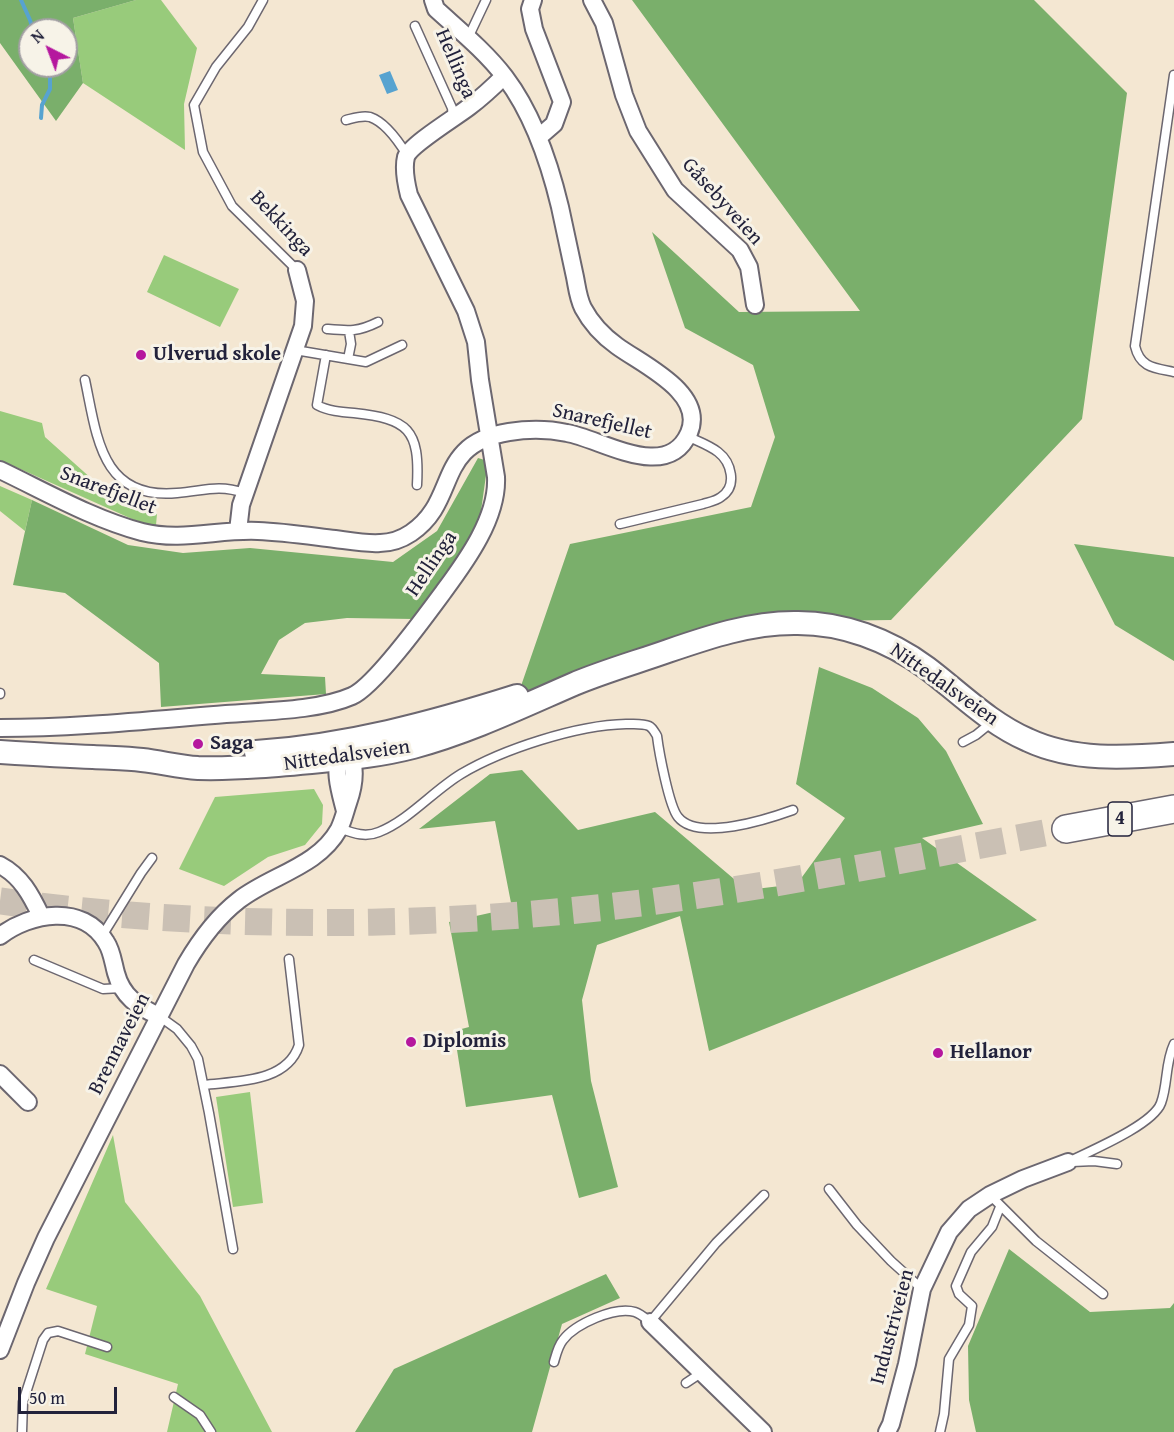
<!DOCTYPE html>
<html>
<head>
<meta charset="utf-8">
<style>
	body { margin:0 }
	#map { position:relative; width:1174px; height:1432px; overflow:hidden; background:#f4e7d2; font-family:"Gentium Book Plus",serif }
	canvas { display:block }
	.north { position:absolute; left:18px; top:18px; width:60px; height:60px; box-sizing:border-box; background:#f7f3e8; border:2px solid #a29fa3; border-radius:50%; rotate:318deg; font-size:16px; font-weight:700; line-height:24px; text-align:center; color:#22223b }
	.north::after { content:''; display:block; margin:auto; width:21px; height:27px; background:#b5179e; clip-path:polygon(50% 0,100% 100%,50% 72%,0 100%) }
	.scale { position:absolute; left:18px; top:1387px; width:99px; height:27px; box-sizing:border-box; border:3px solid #22223b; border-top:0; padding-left:8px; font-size:18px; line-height:21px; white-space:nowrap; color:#22223b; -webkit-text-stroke:4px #f7f3e8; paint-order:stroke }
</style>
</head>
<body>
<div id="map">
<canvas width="1174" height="1432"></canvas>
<div class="north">N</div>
<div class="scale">50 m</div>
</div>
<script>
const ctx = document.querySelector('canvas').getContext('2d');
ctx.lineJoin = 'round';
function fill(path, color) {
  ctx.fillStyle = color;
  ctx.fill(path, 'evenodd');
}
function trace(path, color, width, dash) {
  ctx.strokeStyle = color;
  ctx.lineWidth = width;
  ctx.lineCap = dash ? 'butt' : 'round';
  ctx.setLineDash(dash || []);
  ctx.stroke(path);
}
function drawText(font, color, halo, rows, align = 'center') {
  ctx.font = font + ' "Gentium Book Plus",serif';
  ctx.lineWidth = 6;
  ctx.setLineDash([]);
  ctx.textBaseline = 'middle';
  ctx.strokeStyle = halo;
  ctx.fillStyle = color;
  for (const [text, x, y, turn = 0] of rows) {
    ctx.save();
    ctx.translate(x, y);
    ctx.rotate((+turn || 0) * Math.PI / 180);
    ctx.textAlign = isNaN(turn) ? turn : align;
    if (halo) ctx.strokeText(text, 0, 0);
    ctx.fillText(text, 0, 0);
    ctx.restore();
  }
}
fill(new Path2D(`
	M136 0H161L197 48 184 104 185 150 83 83 73 18Z
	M164 255 239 289 220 327 147 292Z
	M0 411 42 423 45 437 122 506 157 514 156 525 141 523 0 460Z
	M0 486 32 500 25 531 0 511Z
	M314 789 323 805 322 824 305 845 268 857 224 886 179 869 215 797Z
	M250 1092 263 1203 233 1207 216 1097Z
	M113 1135 125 1202 200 1296 272 1432H167L178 1384 85 1354 97 1306 46 1289Z`), '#98cb7b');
fill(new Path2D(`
	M0 0H136L73 18 83 83 56 121 0 43ZM30 30H66V66H30Z
	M632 0H1034L1127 93 1082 419 891 620 825 621 742 629 512 712 570 544 751 507 775 437 753 365 685 328 652 232 739 312 860 311Z
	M478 458 488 461 480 518 448 573 414 619 347 618 305 623 279 640 261 674 325 677 326 694 161 707 159 663 65 593 13 585 32 500 128 545 183 553 250 548 393 562 437 531Z
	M1074 544 1174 557V661L1115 625Z
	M819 667 872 688 918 718 946 751 983 824 922 838 1037 920 709 1051 680 916 597 945 582 1000 591 1081 618 1187 579 1198 552 1095 466 1107 454 1031 469 1027 449 922 512 908 495 821 419 829 490 774 522 770 578 830 655 812 747 890 797 884 845 818 796 784Z
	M1009 1249 1090 1312 1170 1308 1174 1303V1432H976L969 1400 968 1346Z
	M606 1274 620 1298 562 1324 532 1432H355L394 1369Z`), '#7aaf6b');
fill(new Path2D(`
	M390 71 398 90 387 94 379 75Z`), '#57a3d0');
trace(new Path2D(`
	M21 0 30 20 33 30
	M41 118 42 105 50 89V66`), '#57a3d0', 4);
trace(new Path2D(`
	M0 901C211 930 429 929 641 903 784 885 925 855 1066 829`), '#cac0b4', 27, [27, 14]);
const service = new Path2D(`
	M263 0 248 27 216 67 194 105 203 152 232 206 297 270
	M415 26 452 108 453 119
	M468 38 486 0
	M1174 75 1135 346C1140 368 1155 368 1174 372
	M346 120C354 118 362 115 370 117 385 122 399 142 407 155
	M327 329C349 331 358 332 378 322
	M295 350 366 362 402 345
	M326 355 317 405C328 411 341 412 354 413 408 419 420 429 417 485
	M348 359 351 344 349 331
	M85 380C97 437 101 500 177 493 204 491 217 484 245 493
	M620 524 703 504C709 502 716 501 721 497 738 486 731 462 718 452 709 445 697 441 687 436
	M0 693V694
	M963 742 976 735 992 722
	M339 828C353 833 365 838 379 832 409 820 433 791 461 774 503 749 577 725 626 724 633 724 643 723 649 726 653 728 655 733 657 736 659 752 669 806 678 817 698 842 768 819 793 810
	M102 936 141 873 152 858
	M34 960 103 989 122 988
	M159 1016 177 1029 191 1046 198 1059 209 1113 233 1249
	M204 1085C236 1081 287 1083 299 1045L289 959
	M1068 1162C1090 1151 1153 1125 1161 1103 1168 1084 1165 1063 1174 1044
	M1072 1162 1094 1161 1117 1164
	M829 1189 857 1225 891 1261 922 1289
	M990 1195 1036 1241 1103 1294
	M554 1362C556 1355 558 1346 563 1340 575 1324 615 1306 635 1312 641 1314 645 1318 650 1322L716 1243 764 1195
	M686 1383 701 1373
	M174 1397 200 1415 211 1432
	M22 1432 23 1402 43 1340 48 1333 58 1331 107 1347
	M940 1432 944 1414 949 1359 969 1325 972 1306 959 1294 956 1286 971 1252 992 1227 1000 1207`);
const minor = new Path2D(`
	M533 0 530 9 534 29 562 102 554 124 539 137
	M592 0 604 23 624 95 638 131 675 190 740 250 749 267 755 305
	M0 470C46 492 93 519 142 532 182 542 219 529 258 531 284 532 310 536 335 539 350 541 366 544 380 543 391 543 402 539 411 533 460 500 433 444 509 432 528 429 548 429 567 433 602 439 667 483 689 433 706 393 643 365 617 346 603 336 591 323 583 308 578 298 577 287 575 277 570 253 565 230 560 207 549 161 533 114 505 77 485 51 459 30 436 9L433 0
	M238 531 241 505 303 326 305 301 297 270
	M0 728C76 728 151 720 226 714 263 711 318 711 352 696 375 686 427 614 444 591 467 560 498 517 496 477L480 380 476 342 466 311 409 195C406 183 403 169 406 157 410 145 456 117 469 107 481 98 493 87 504 76
	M341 751C333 771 340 791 345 811
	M0 865C21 876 31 895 41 916
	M0 936C30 913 83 903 106 942 112 951 113 962 116 973 122 996 138 1007 159 1016
	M0 1074 28 1102
	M650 1322 763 1432
	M0 1350 26 1283 46 1238 186 964C200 940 217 917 239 900 271 875 318 867 339 829 343 821 345 812 348 803 354 786 357 766 348 750
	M887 1432 891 1424 907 1364 922 1289 949 1232 969 1209 990 1195 1023 1179 1068 1162`);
const secondary = new Path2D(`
	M0 752C31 754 62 756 93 757 109 758 126 758 142 760 161 762 179 767 198 768 239 769 280 765 321 761 353 758 382 755 413 747 469 732 521 707 574 684 605 671 637 662 668 651 709 637 750 623 794 623 842 622 889 640 927 668 960 693 989 723 1028 740 1073 761 1125 758 1174 754
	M256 752C346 746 432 723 517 696`);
const trunk = new Path2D(`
	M1066 829 1174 809`);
trace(service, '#6c6770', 11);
trace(minor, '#6c6770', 20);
trace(secondary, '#6c6770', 26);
trace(trunk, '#6c6770', 30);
trace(service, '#fff', 8);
trace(minor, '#fff', 16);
trace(secondary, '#fff', 22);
trace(trunk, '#fff', 27);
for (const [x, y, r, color] of [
	[141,355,6,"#b5179e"],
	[198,744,6,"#b5179e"],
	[411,1042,6,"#b5179e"],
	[938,1053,6,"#b5179e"]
]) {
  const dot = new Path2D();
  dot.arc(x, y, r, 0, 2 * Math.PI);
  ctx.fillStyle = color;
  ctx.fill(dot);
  trace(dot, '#f7f3e8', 2);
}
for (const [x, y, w] of [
	[1120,819,24]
]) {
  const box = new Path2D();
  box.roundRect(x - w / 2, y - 17, w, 34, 4.5);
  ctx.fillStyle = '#f7f3e8';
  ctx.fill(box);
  trace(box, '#22223b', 1.5);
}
drawText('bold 20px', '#22223b', null, [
	["4",1120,819]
]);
drawText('21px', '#22223b', '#f7f3e8', [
	["Hellinga",455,64,67],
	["Gåsebyveien",722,202,48],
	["Bekkinga",281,224,47],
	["Snarefjellet",602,422,13],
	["Snarefjellet",108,491,21],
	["Hellinga",432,564,-56],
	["Nittedalsveien",944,685,35],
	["Nittedalsveien",347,756,-8],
	["Brennaveien",120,1044,-63],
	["Industriveien",893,1327,-75]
]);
drawText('bold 21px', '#22223b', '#f7f3e8', [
	["Ulverud skole",153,355],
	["Saga",210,744],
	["Diplomis",423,1042],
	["Hellanor",950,1053]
], 'left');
</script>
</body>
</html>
